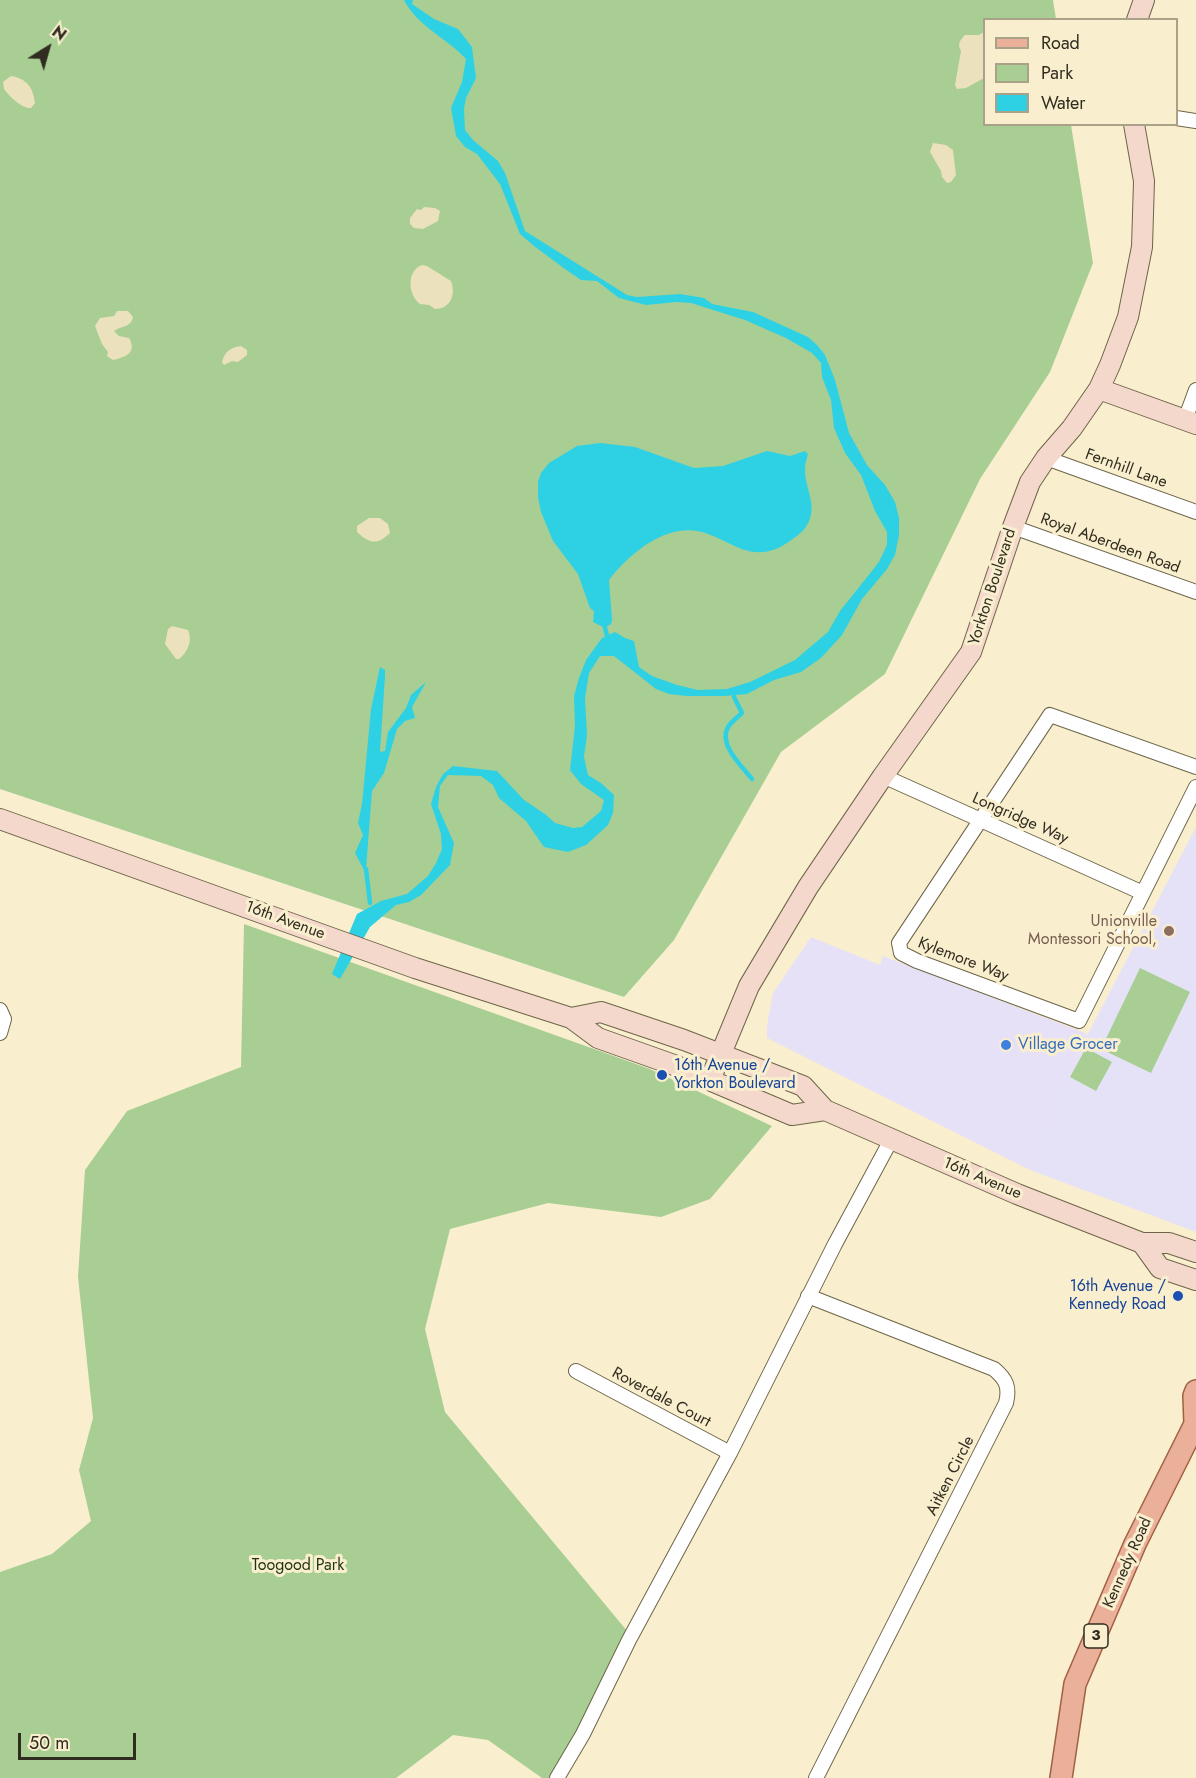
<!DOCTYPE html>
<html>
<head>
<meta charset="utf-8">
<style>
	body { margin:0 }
	#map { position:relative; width:1196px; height:1778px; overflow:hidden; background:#f9efce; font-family:Jost,sans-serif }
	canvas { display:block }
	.legend { position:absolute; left:983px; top:18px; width:195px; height:108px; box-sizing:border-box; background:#f9efce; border:2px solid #a9a188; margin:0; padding:8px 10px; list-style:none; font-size:18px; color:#302c20 }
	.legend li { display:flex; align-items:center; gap:12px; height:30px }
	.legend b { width:30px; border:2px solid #a9a188 }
	.north { position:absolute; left:18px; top:18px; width:60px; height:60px; -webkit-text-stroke:4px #f9efce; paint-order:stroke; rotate:37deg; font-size:16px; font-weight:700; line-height:24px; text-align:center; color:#302c20 }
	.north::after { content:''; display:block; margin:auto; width:21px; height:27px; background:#302c20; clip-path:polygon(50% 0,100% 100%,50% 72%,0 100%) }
	.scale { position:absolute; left:18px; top:1733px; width:118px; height:27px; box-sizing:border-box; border:3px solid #302c20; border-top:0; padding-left:8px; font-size:18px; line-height:21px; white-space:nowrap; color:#302c20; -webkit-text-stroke:4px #f9efce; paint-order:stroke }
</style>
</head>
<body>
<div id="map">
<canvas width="1196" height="1778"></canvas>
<ul class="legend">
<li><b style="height:8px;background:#ebb099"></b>Road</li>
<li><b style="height:16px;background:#a8ce93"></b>Park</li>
<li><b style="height:16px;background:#2ed1e4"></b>Water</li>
</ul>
<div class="north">N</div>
<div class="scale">50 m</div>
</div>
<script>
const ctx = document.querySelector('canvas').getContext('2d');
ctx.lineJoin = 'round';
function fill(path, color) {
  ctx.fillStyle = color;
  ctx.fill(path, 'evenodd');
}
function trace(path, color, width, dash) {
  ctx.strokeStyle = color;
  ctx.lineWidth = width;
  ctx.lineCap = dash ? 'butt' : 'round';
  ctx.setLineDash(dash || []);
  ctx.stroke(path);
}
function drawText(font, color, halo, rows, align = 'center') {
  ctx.font = font + ' Jost,sans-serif';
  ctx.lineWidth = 6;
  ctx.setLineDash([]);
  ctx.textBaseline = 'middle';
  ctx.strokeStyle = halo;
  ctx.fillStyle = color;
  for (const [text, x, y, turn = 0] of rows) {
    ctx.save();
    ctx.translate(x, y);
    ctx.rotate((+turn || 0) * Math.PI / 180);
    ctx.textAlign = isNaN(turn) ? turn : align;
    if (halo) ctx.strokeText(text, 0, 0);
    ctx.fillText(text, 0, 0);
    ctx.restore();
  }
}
fill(new Path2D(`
	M811 937 880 965 883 956 1088 1034 1030 1170 767 1038V1025L773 993Z`), '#e6e1f7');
fill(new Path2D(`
	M1196 827V1232L1030 1170 1088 1034Z`), '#e5e2f8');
fill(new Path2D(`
	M0 0H1053L1056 19 984 20V124L1071 125 1093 263 1050 372 980 479 885 674 781 752 674 940 624 997 0 789Z
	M244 924 650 1069 772 1126 710 1199 661 1217 548 1203 450 1229 425 1329 445 1412 633 1638 560 1778H542L488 1740 453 1735 396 1778H0V1572L52 1554 91 1521 79 1470 93 1418 78 1277 85 1170 127 1111 241 1067Z
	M1140 968 1190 992 1151 1073 1101 1049Z
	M1086 1048 1112 1062 1096 1091 1070 1077Z`), '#a8ce93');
fill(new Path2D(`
	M984 32V78L966 88 957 89 955 85 961 51C957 44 960 40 965 35H979Z
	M11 76C27 79 33 87 35 103L31 108C22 109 9 96 4 89L3 82Z
	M933 143 946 145 953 150 956 175 951 182 947 183 942 177 941 171 930 152Z
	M424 207 435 208 440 211 438 221 423 229 414 228 410 224V218L417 209 421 210Z
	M422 265 427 266 451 281C456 294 451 309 435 309L429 305 420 304C408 295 406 271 422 265Z
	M117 311H128L133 317C131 328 120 326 114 331L119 336 129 338C137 352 127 357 113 360L107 356 108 352 102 344 95 326 100 318 114 316Z
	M241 346 247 350V355L238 362 232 361 224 365 222 362C225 351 230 348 241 346Z
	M369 518H380L388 524 390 533C377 546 369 543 357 532V526Z
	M172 626 188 630C193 641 187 653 179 659H176L165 644 168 629Z`), '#ebe1bd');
fill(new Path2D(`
	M404 0H413L412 4 434 19 458 29 472 47 476 78 466 98 464 109 465 130 473 140 498 161 505 173 525 231 627 295 637 297 680 294 704 298 712 304 753 312 808 337 817 345 825 355 835 380 849 433 867 465 885 485 895 502 899 518V535L895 555 887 569 862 599 842 635 821 658 801 672 774 680 747 694 724 696H687L669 694 656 689 614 656H600L589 673 585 698 587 735 584 757 588 775 601 783 614 795 613 813 608 825 586 845 568 852 544 847 526 821 499 798 493 785 481 776 448 775 440 786 438 807 454 843 450 865 421 895 409 902 396 905 370 927 340 979 332 974 357 914 381 901 407 894 428 876 436 863 442 849 441 834 431 804 436 787 443 774 453 766 497 771 524 800 545 814 555 823 573 828 582 827 601 811 604 800 581 784 570 770 575 726 574 696 579 678 586 660 602 638 615 632 625 638 634 641 639 667 652 676 677 685 698 690 727 689 750 682 795 660 828 632 840 611 879 562 887 545V532L875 511 861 475 845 453 834 428 831 400 822 377 821 363 812 353 786 338 745 320 691 303 676 302 646 305 619 298 597 281 581 280 565 269 534 246 520 234 500 184 477 154 465 147 456 136 451 108 462 82 466 59C447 38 418 27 404 0Z
	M600 443 635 447 694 468 723 466 767 451 790 456 805 451 808 454C807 458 805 463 805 468 804 486 817 503 809 521 805 531 798 535 790 541 744 574 722 523 679 531 652 535 625 559 609 580L612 620 611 624 605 628 593 622 594 611 590 608 578 574 553 541 541 512 538 497V482L541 473 549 463 577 446Z
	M380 667 385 670V676L380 752 385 751 388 732 406 708 411 695 426 682 412 707 415 718 405 721 397 729 384 773 372 791 366 869 364 870 355 853 363 835 358 823 362 804 371 709Z`), '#2ed1e4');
trace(new Path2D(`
	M605 628 608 639
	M734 697 742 713C738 717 731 722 728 727 718 745 742 766 752 779
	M366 869 370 903`), '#2ed1e4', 4.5);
const street = new Path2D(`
	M1176 118 1196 121
	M1185 420 1196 390
	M1046 458 1196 512
	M1013 527 1196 592
	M1196 767 1050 715 899 943 901 953 917 961 1079 1021 1196 787
	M883 776 1143 893
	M0 1010 4 1019 0 1033
	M808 1296 994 1369C1006 1379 1010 1387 1006 1403L816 1778
	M576 1371 730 1453
	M557 1778 583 1734 629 1640 730 1453 835 1244 891 1140`);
const secondary = new Path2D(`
	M1137 20 1144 0
	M1099 389 1196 424
	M0 819 415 968 571 1018 598 1038 674 1065 792 1115 825 1110
	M571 1018 601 1012 684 1040 803 1086 825 1110 1017 1194 1142 1243H1169L1196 1252
	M710 1080 749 986 808 887 883 776 971 652 1013 527 1030 482 1046 458 1072 428 1099 389 1110 365 1128 317 1142 247 1144 181 1134 124
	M1142 1243 1160 1268 1196 1280`);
const primary = new Path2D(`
	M1061 1778 1075 1684 1135 1544 1195 1424 1194 1396 1196 1391`);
trace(street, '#6d6548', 16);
trace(secondary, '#6d6548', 22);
trace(primary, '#a06042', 24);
trace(street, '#fff', 14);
trace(secondary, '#f5d8cc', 20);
trace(primary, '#ebb099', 21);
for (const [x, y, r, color] of [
	[1169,931,6,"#8d6e63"],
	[1006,1045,6,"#3f7fe0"],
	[662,1075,6,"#1a4fb4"],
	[1178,1296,6,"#1a4fb4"]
]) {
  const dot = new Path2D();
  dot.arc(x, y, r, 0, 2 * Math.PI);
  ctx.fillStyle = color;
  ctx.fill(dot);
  trace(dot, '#f9efce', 2);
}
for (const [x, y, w] of [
	[1096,1636,24]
]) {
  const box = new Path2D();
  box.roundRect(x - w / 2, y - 12, w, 24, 4.5);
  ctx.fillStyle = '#f9efce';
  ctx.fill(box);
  trace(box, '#302c20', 1.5);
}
drawText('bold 15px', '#302c20', null, [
	["3",1096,1636]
]);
drawText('16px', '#302c20', '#f9efce', [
	["Fernhill Lane",1126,469,20],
	["Royal Aberdeen Road",1110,544,20],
	["Yorkton Boulevard",993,587,-72],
	["Longridge Way",1020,819,24],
	["16th Avenue",285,921,20],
	["Kylemore Way",963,960,21],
	["16th Avenue",982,1179,23],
	["Roverdale Court",661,1398,28],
	["Aitken Circle",951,1476,-63],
	["Kennedy Road",1128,1563,-66]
]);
drawText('16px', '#785e54', '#f9efce', [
	["Unionville",1157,922],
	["Montessori School,",1157,940]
], 'right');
drawText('16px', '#366cbe', '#f9efce', [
	["Village Grocer",1018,1045]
], 'left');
drawText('16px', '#164399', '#f9efce', [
	["16th Avenue /",674,1066],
	["Yorkton Boulevard",674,1084],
	["16th Avenue /",1166,1287,"right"],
	["Kennedy Road",1166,1305,"right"]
], 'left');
drawText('16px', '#1d3210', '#f9efce', [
	["Toogood Park",298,1566]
]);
</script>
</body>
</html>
